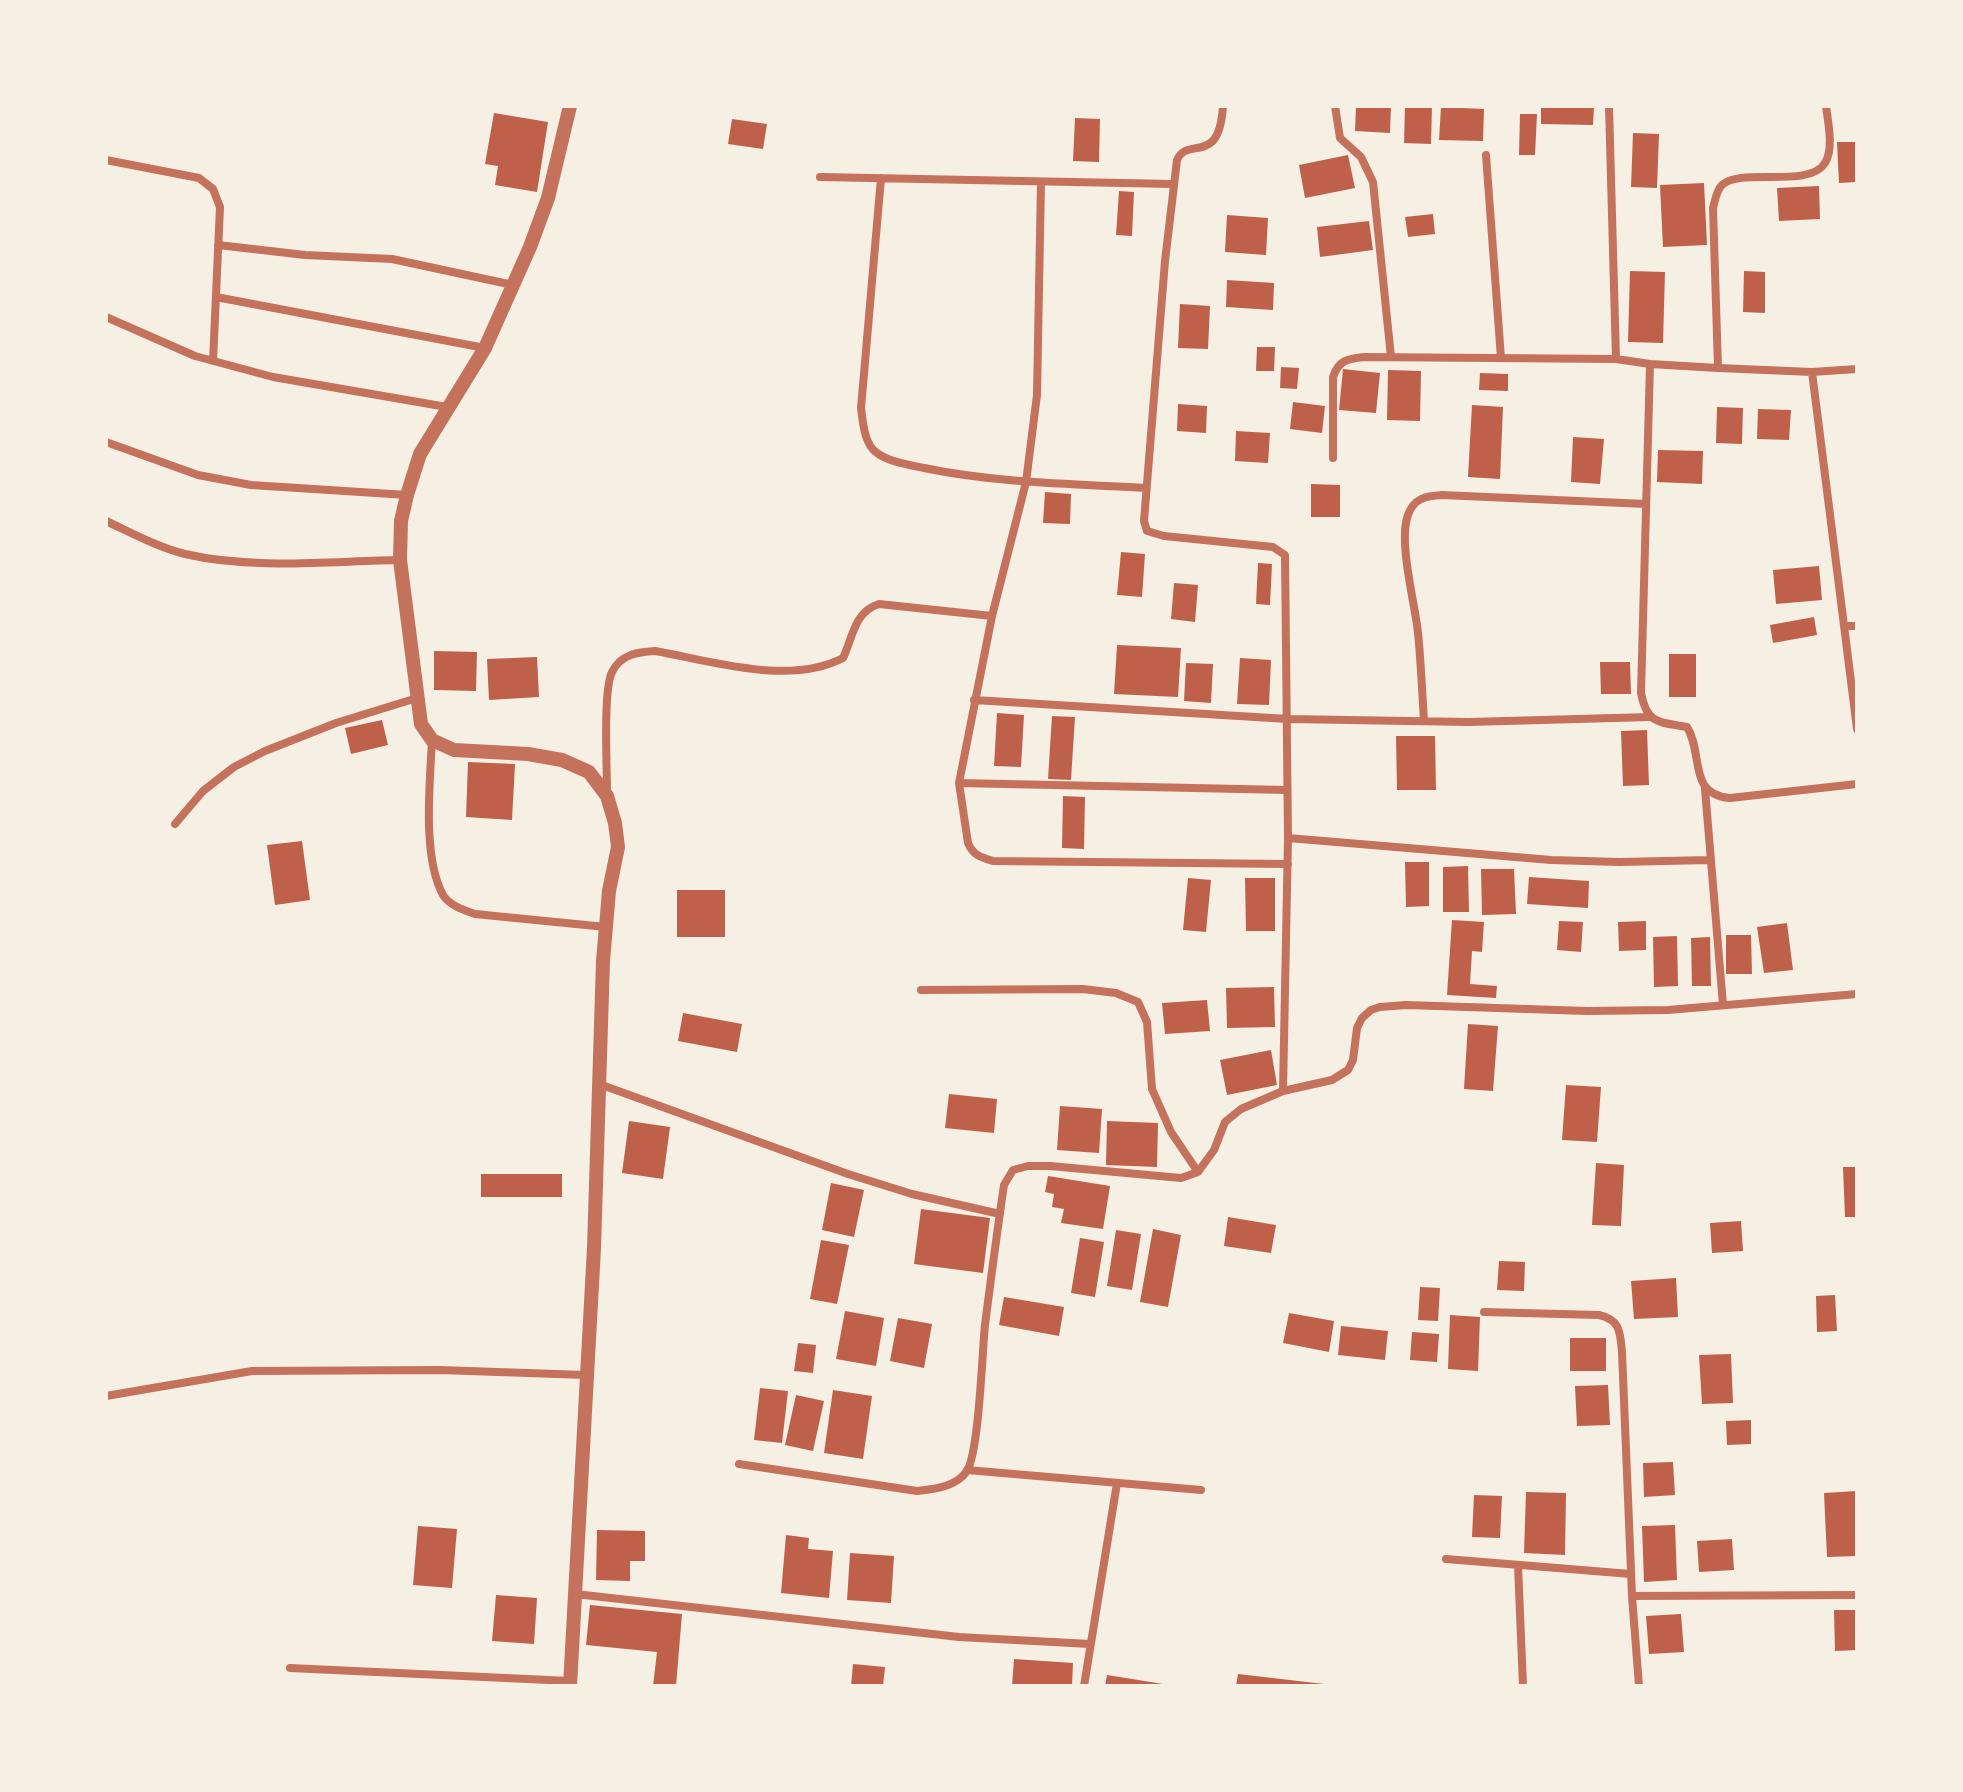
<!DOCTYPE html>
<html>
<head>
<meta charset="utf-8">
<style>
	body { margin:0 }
	#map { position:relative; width:1963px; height:1792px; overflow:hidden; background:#f6efe4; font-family:"Work Sans",sans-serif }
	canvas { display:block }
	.frame { position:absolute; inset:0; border:108px solid #f6efe4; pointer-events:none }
</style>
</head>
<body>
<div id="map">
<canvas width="1963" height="1792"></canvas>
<div class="frame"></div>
</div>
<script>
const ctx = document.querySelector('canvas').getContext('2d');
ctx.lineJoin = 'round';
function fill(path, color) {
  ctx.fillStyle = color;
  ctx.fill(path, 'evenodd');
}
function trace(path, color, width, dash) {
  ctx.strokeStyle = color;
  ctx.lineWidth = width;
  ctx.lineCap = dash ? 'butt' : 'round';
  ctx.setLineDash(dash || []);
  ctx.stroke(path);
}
fill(new Path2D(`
	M1356 106H1391L1390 133 1355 131Z
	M1405 106H1432L1431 144 1404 143Z
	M1541 106H1594L1593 125 1541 124Z
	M1441 107 1484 109 1483 141 1439 140Z
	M494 113 548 122 537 192 495 185 498 166 485 164Z
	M1520 114H1537L1535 155H1519Z
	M1075 118 1100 119 1099 162 1073 161Z
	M732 119 767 124 763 149 728 144Z
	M1633 133 1659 134 1657 188 1631 187Z
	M1837 142H1857V182L1839 183Z
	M1348 155 1355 188 1305 198 1299 165Z
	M1704 183 1707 245 1663 247 1660 185Z
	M1819 186 1820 219 1779 221 1777 188Z
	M1119 191 1134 192 1132 236 1116 235Z
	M1433 214 1435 234 1408 237 1405 217Z
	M1227 215 1268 218 1266 255 1225 252Z
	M1369 221 1373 250 1320 257 1317 227Z
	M1630 271 1665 272 1663 343 1628 342Z
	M1744 271 1765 272V313L1743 312Z
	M1227 280 1274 283 1273 310 1226 307Z
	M1180 304 1210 306 1208 349 1178 348Z
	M1257 347H1275L1274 371H1256Z
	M1281 367 1299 368 1297 389 1280 388Z
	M1343 369 1380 373 1376 413 1339 410Z
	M1388 370 1421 371 1420 421 1387 420Z
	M1480 373 1508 374V391L1479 390Z
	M1293 402 1325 406 1322 433 1290 429Z
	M1178 404 1207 406 1206 433 1177 431Z
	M1472 405 1503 407 1500 479 1468 477Z
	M1717 407 1743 408 1742 444 1716 443Z
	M1758 409 1791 410 1789 440 1757 439Z
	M1236 431 1270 433 1268 463 1235 461Z
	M1573 437 1604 439 1600 484 1571 482Z
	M1658 450 1703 451 1702 484 1657 482Z
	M1311 484 1340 485V517H1311Z
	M1045 492 1071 494 1070 524 1043 523Z
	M1121 552 1145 554 1142 597 1117 595Z
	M1258 563 1272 564 1270 605 1256 604Z
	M1819 566 1822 600 1776 604 1773 570Z
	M1174 583 1198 585 1195 622 1171 619Z
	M1814 617 1817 635 1773 643 1770 625Z
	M1117 645 1181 648 1178 697 1114 694Z
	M434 651 477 652 476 691 434 690Z
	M1669 654H1696V697H1669Z
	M537 657 539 697 489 700 487 659Z
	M1240 658 1271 660 1269 705 1237 704Z
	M1600 662H1630L1631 694H1601Z
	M1186 663 1213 664 1211 703 1184 701Z
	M997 713 1024 715 1021 767 994 766Z
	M1052 716 1075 717 1071 780 1048 779Z
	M382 720 388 745 351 754 345 728Z
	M1647 730 1649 785 1623 786 1621 731Z
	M1396 736H1435L1436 790H1397Z
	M468 762 515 764 512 820 466 817Z
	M1063 796 1085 797 1084 849 1062 848Z
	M302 841 310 900 275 905 267 845Z
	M1405 862H1429V906L1406 907Z
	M1468 866 1469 912H1443V867Z
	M1481 869H1514L1516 914 1482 915Z
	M1529 877 1589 881 1588 908 1527 904Z
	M1188 878 1211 880 1206 932 1183 930Z
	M1245 878H1275V931H1246Z
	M677 890H725V937H677Z
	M1452 920 1484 922 1482 952 1472 951 1470 984 1497 986 1496 998 1447 995Z
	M1559 921 1583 922 1581 952 1557 950Z
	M1646 921V950L1619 951 1618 922Z
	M1787 923 1793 970 1764 973 1757 927Z
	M1726 935H1751L1752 974H1726Z
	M1677 936 1678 986 1654 987 1653 937Z
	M1710 937 1711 986H1692L1691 938Z
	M1274 987 1275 1027 1227 1028 1226 988Z
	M1207 1000 1210 1031 1165 1034 1162 1003Z
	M683 1013 742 1024 737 1052 678 1041Z
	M1468 1024 1498 1026 1493 1091 1464 1089Z
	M1271 1050 1277 1085 1227 1095 1220 1060Z
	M1566 1085 1601 1087 1597 1142 1562 1140Z
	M949 1094 997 1099 994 1133 945 1128Z
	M1060 1106 1102 1109 1099 1153 1057 1150Z
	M629 1121 670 1127 663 1179 622 1173Z
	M1107 1121 1158 1123 1157 1167 1106 1165Z
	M1596 1163 1624 1165 1621 1226 1592 1225Z
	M1843 1167H1857V1217H1845Z
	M481 1174H562V1197H481Z
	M1048 1176 1110 1186 1103 1229 1061 1223 1064 1209 1052 1207 1054 1194 1045 1192Z
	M831 1183 864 1190 854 1237 822 1230Z
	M921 1209 990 1218 983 1273 914 1264Z
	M1228 1217 1276 1225 1271 1253 1224 1246Z
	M1741 1221 1743 1251 1712 1253 1710 1223Z
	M1153 1229 1181 1235 1168 1307 1140 1302Z
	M1116 1230 1141 1234 1132 1290 1107 1286Z
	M1080 1238 1104 1242 1095 1297 1071 1293Z
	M821 1240 849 1245 837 1304 810 1299Z
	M1499 1261 1525 1262 1524 1291 1497 1290Z
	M1676 1278 1678 1317 1634 1319 1631 1281Z
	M1420 1287 1440 1288 1438 1321 1418 1320Z
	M1835 1295 1837 1331 1817 1332 1816 1296Z
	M1004 1297 1064 1307 1059 1336 999 1325Z
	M845 1311 884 1318 876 1366 836 1359Z
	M1289 1313 1334 1321 1329 1352 1283 1343Z
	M1450 1315 1480 1317 1478 1371 1448 1369Z
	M898 1318 932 1324 924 1368 890 1361Z
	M1341 1326 1388 1331 1385 1360 1338 1355Z
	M1412 1332 1439 1334 1437 1362 1410 1360Z
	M1570 1338H1606V1371H1570Z
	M798 1343 816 1345 813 1373 794 1371Z
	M1731 1354 1733 1403 1702 1404 1699 1355Z
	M1608 1385 1610 1425 1577 1426 1575 1386Z
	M760 1388 788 1391 782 1443 754 1440Z
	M833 1390 872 1396 863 1459 824 1453Z
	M796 1395 824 1401 813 1451 785 1445Z
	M1751 1420V1444L1727 1445 1726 1421Z
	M1673 1462 1675 1495 1644 1497 1643 1463Z
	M1857 1491V1556L1827 1557 1824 1493Z
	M1526 1492 1566 1493 1565 1555 1524 1553Z
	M1474 1495 1502 1496 1500 1538 1472 1537Z
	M1675 1525 1677 1580 1644 1582 1642 1526Z
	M418 1526 457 1529 452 1588 413 1585Z
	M597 1530 645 1531V1561H630V1581L596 1580Z
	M786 1535 809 1538 808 1549 833 1551 829 1598 781 1593Z
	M1732 1539 1734 1570 1699 1572 1697 1541Z
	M850 1553 894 1556 891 1603 847 1600Z
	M496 1595 537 1598 534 1644 492 1641Z
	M590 1605 682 1614 676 1686H653L657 1652 586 1645Z
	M1834 1610H1857V1650L1835 1651Z
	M1681 1614 1684 1652 1649 1654 1646 1616Z
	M1014 1659 1073 1663 1072 1686H1012Z
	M853 1664 885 1667 883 1686H851Z
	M1238 1674 1324 1684V1686H1236Z
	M1107 1675 1163 1684V1686H1105Z`), '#bf614a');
trace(new Path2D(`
	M1223 106C1219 168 1188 135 1177 160L1165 261 1144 521 1147 531 1164 536 1273 547 1285 555 1288 838 1283 1091
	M1335 106 1340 138 1361 157 1373 182 1391 357
	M1609 106 1616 359
	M1486 155 1501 358
	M106 160 199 178 213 189 220 207 213 361
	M820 177 1173 184
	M881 178 861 408C863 422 864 444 877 453 889 462 910 465 924 468 997 483 1071 484 1145 488
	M1041 182 1037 395 1026 482 992 616 959 783 968 843C973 855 980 857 993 861L1288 864
	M218 245 305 255 392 259 513 285
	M216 297 485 348
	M106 317 195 356 273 377 447 407
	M1650 364 1718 368 1713 208C1715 201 1716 191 1722 185 1741 167 1809 189 1825 163 1834 149 1828 122 1826 106
	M1718 368 1812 372 1857 369
	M1812 372 1852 689H1857
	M106 442 198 475 251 485 407 495
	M1333 458V377C1339 360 1347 359 1364 357L1616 359 1650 364 1641 693C1647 725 1660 722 1687 727 1704 754 1687 794 1730 798L1857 784
	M106 521C132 533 157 547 185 554 254 570 330 561 400 560
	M1845 626H1857
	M1852 689 1857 729
	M974 700 1288 719 1469 722 1650 717
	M1424 721C1422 691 1421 662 1418 633 1415 603 1398 542 1408 515 1414 498 1426 496 1442 495L1646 504
	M432 740C430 782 422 857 443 895 449 905 463 910 475 914L606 927
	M959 783 1287 790
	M1705 789 1723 1005
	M607 792C607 767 603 690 612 672 621 654 638 652 655 651 713 661 789 686 843 658 853 637 854 612 879 604L992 616
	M175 824 203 791 234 767 265 751 336 723 417 698
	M1288 838 1551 860 1619 862 1710 860
	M921 990 1083 989 1116 993 1138 1002 1147 1022 1152 1089 1171 1132 1198 1172
	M599 1084 848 1174 912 1194 1000 1214
	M1484 1312 1599 1315C1621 1320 1620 1333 1622 1352L1632 1596 1857 1595
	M106 1396 252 1371 439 1370 586 1375
	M739 1464 917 1491C934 1489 956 1487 967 1471 979 1451 982 1354 985 1325 991 1278 997 1232 1004 1185L1013 1170 1028 1166H1050L1181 1178 1198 1172 1214 1150 1225 1122 1241 1109 1283 1091 1332 1080 1348 1070 1353 1060 1357 1028 1362 1018 1371 1010 1380 1007 1406 1005 1587 1011 1668 1010 1857 994
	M967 1470 1201 1490
	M1446 1559 1631 1574
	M1518 1565 1523 1686
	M575 1594 959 1637 1090 1644
	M1632 1596 1639 1686
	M290 1668 570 1681
	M1084 1686 1117 1483`), '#c5725c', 8);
trace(new Path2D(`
	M570 1686 594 1248 603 961 609 891 618 847 615 823 607 796 589 772 562 760 528 754 454 750 432 740 421 724 400 560 401 521 407 495 420 454 485 348 530 247 548 198 570 106`), '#c5725c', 14);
</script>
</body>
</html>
